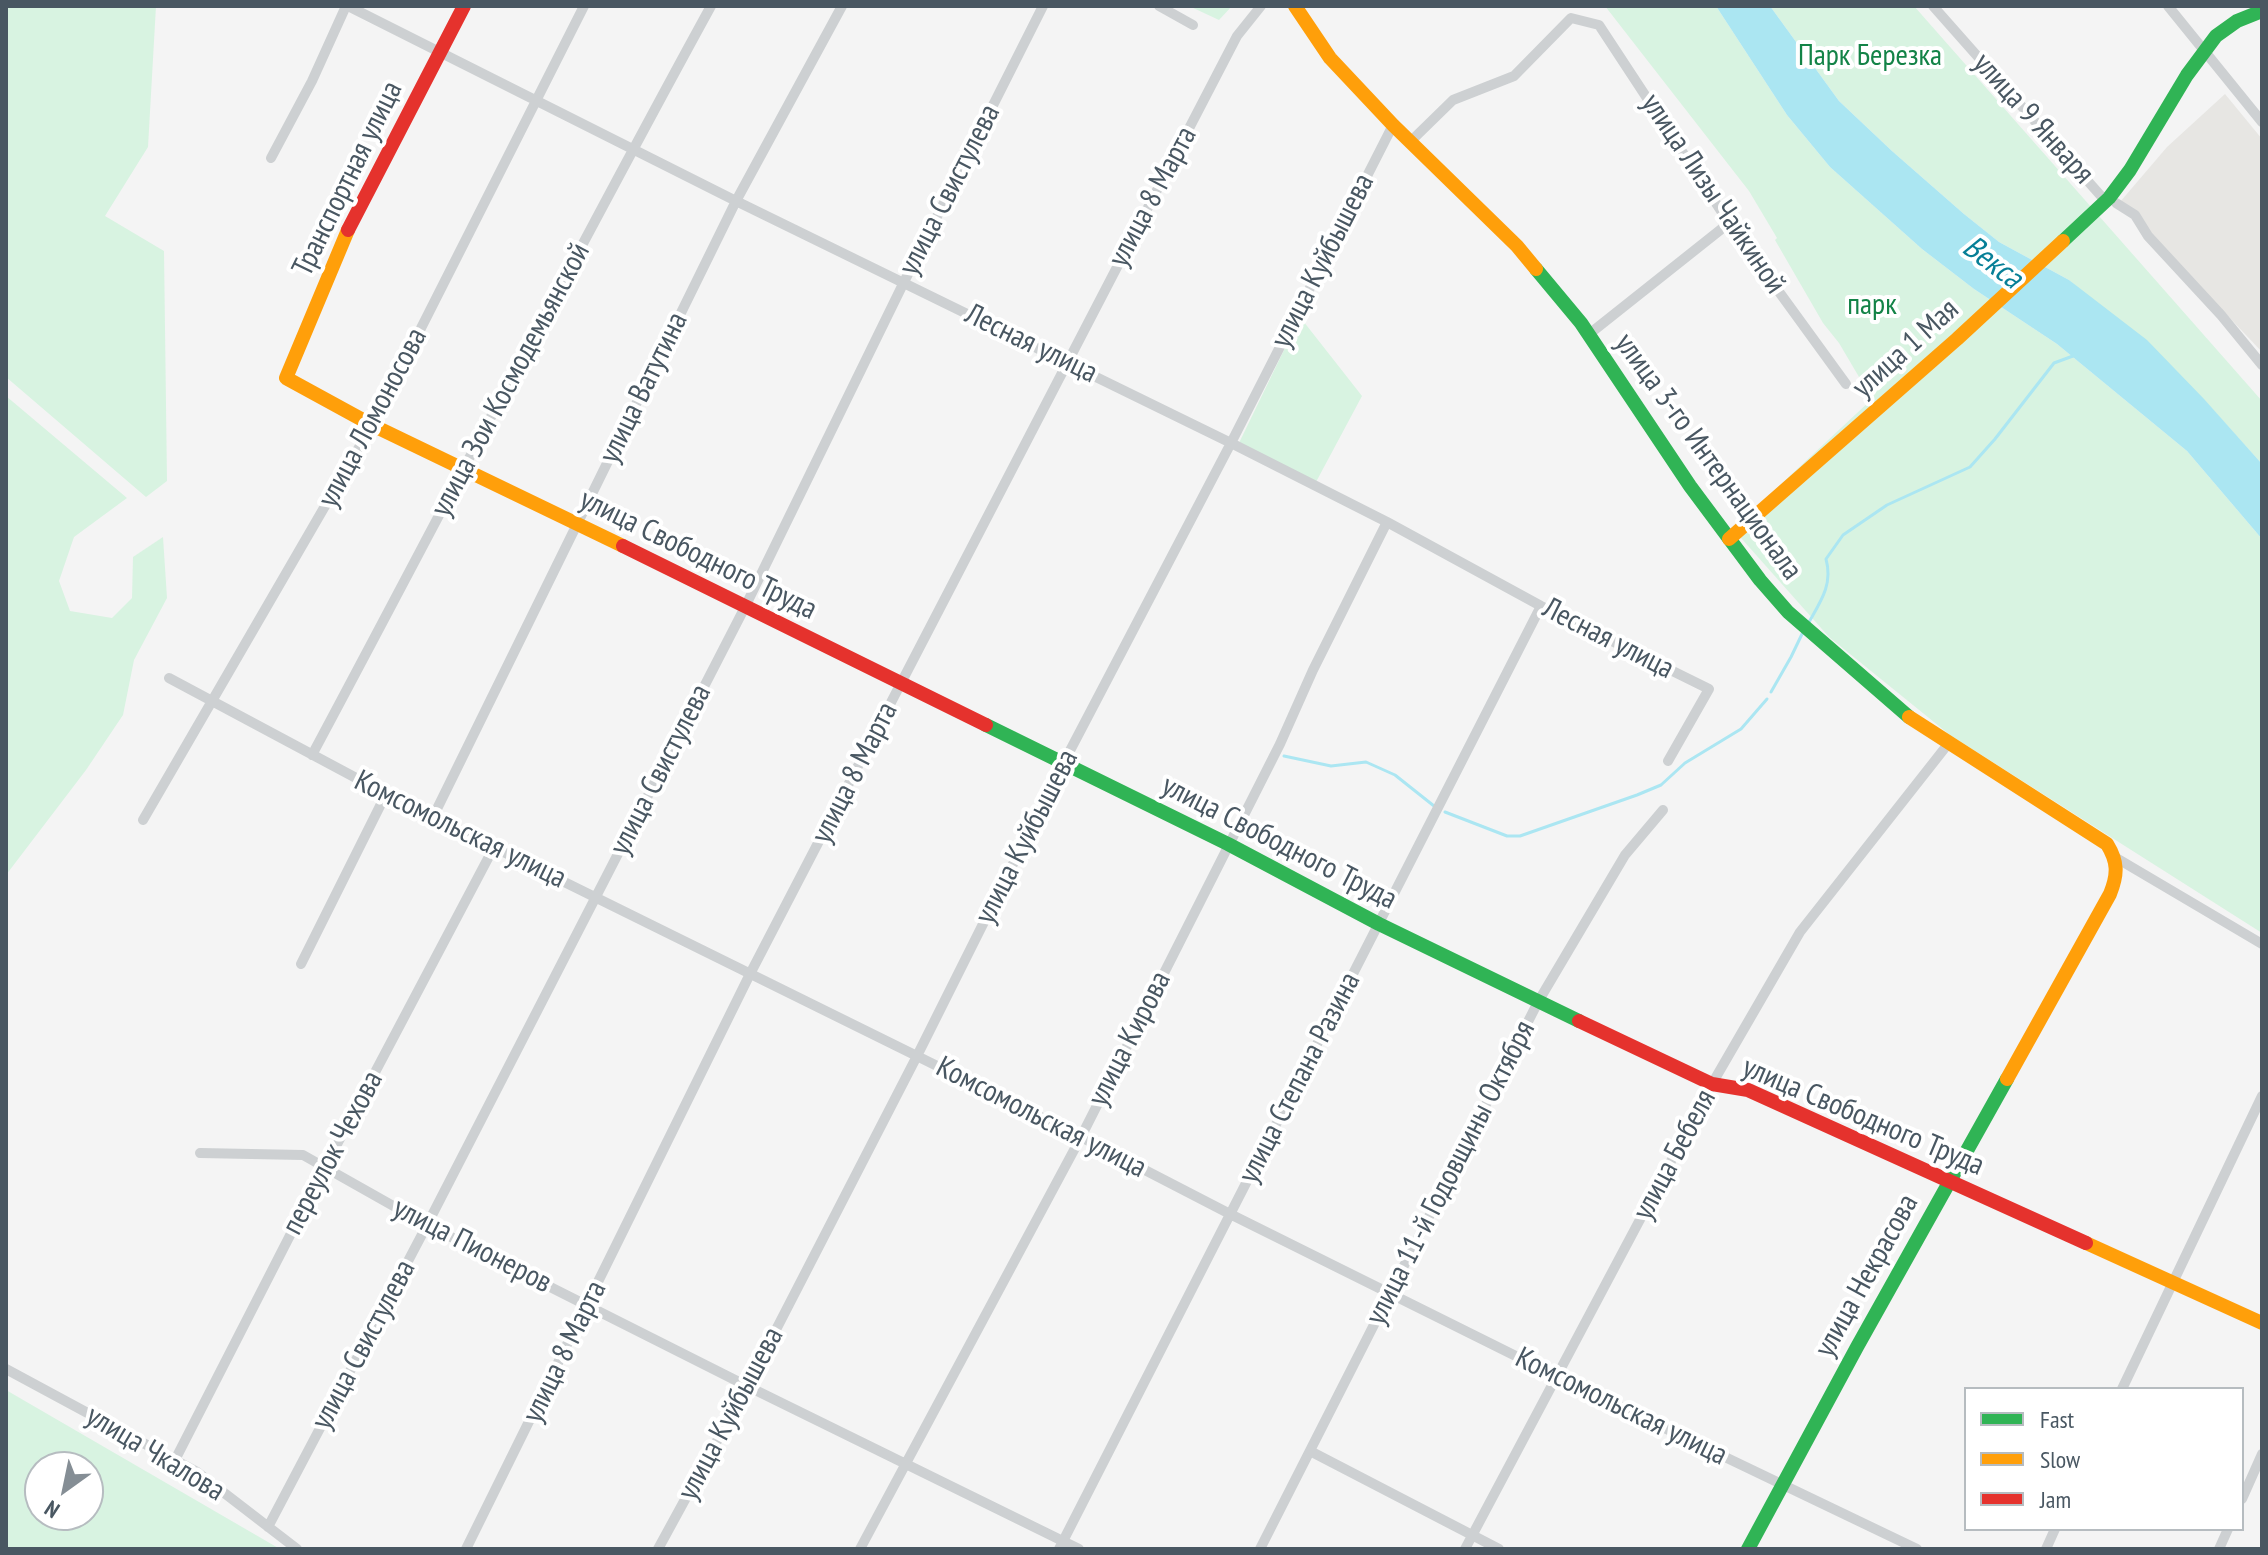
<!DOCTYPE html>
<html>
<head>
<meta charset="utf-8">
<style>
	body { margin:0 }
	#map { position:relative; width:2268px; height:1555px; overflow:hidden; background:#f4f4f4; font-family:"PT Sans Narrow",sans-serif }
	canvas { display:block }
	.frame { position:absolute; inset:0; border:8px solid #495762; pointer-events:none }
	.legend { position:absolute; left:1964px; top:1387px; width:280px; height:144px; box-sizing:border-box; background:#fff; border:2px solid #b6bcc0; margin:0; padding:10px 14px; list-style:none; font-size:24px; color:#495762 }
	.legend li { display:flex; align-items:center; gap:16px; height:40px }
	.legend b { width:40px; border:2px solid #b6bcc0 }
	.north { position:absolute; left:24px; top:1451px; width:80px; height:80px; box-sizing:border-box; background:#fff; border:2px solid #b6bcc0; border-radius:50%; rotate:213deg; font-size:22px; font-weight:700; line-height:32px; text-align:center; color:#495762 }
	.north::after { content:''; display:block; margin:auto; width:28px; height:36px; background:#858e95; clip-path:polygon(50% 0,100% 100%,50% 72%,0 100%) }
</style>
</head>
<body>
<div id="map">
<canvas width="2268" height="1555"></canvas>
<div class="frame"></div>
<ul class="legend">
<li><b style="height:10px;background:#30b455"></b>Fast</li>
<li><b style="height:10px;background:#ff9f0a"></b>Slow</li>
<li><b style="height:10px;background:#e5322d"></b>Jam</li>
</ul>
<div class="north">N</div>
</div>
<script>
const ctx = document.querySelector('canvas').getContext('2d');
ctx.lineJoin = 'round';
function fill(path, color) {
  ctx.fillStyle = color;
  ctx.fill(path, 'evenodd');
}
function trace(path, color, width, dash) {
  ctx.strokeStyle = color;
  ctx.lineWidth = width;
  ctx.lineCap = dash ? 'butt' : 'round';
  ctx.setLineDash(dash || []);
  ctx.stroke(path);
}
function drawText(font, color, halo, rows, align = 'center') {
  ctx.font = font + ' "PT Sans Narrow",sans-serif';
  ctx.lineWidth = 8;
  ctx.setLineDash([]);
  ctx.textBaseline = 'middle';
  ctx.strokeStyle = halo;
  ctx.fillStyle = color;
  for (const [text, x, y, turn = 0] of rows) {
    ctx.save();
    ctx.translate(x, y);
    ctx.rotate((+turn || 0) * Math.PI / 180);
    ctx.textAlign = isNaN(turn) ? turn : align;
    if (halo) ctx.strokeText(text, 0, 0);
    ctx.fillText(text, 0, 0);
    ctx.restore();
  }
}
fill(new Path2D(`
	M2225 94 2262 139V352L2120 202 2167 147Z`), '#e7e6e3');
fill(new Path2D(`
	M6 6H156L148 147 105 216 164 251 167 481 146 497 6 377Z
	M1189 6H1232L1219 20Z
	M1605 6H1716L1787 115 1830 167 1922 249 1974 289 2057 344 2187 451 2262 539V933L1950 735 1829 637 1733 529 1872 399 1839 343 1823 323 1775 240 1777 238 1749 191Z
	M1770 6H1914L2262 401V464L2204 400 2069 280 1999 242 1964 214 1892 151 1839 101Z
	M1300 317 1362 396 1316 482 1239 443Z
	M6 396 127 498 74 537 59 581 70 611 112 618 132 598 133 557 163 537 167 598 134 660 123 715 86 770 6 875Z
	M6 1390 280 1549H6ZM40 1467H88V1515H40Z`), '#d8f3e1');
fill(new Path2D(`
	M1716 6H1770L1839 101 1892 151 1964 214 1999 242 2069 280 2147 340 2204 399 2262 464V539L2187 451 2057 344 1974 289 1922 249 1830 167 1787 115Z`), '#abe6f2');
trace(new Path2D(`
	M1809 622C1821 601 1833 584 1826 559L1843 535 1887 505 1970 467 1995 439 2054 363 2073 356
	M1771 692 1791 657 1803 632
	M1284 756 1331 766 1366 762 1395 775 1434 806
	M1445 812 1507 836H1520L1637 795 1661 785 1685 763 1741 729 1767 699`), '#abe6f2', 3);
trace(new Path2D(`
	M348 6 736 201 1231 443 1387 522 1541 606 1709 689 1668 761
	M1159 6 1193 25
	M1933 6 2101 196
	M2168 6 2262 122
	M1411 141 1453 100 1514 76 1571 18 1599 25 1729 223 1846 384
	M271 158 312 81 346 6
	M2116 203 2135 215 2148 236 2221 315 2262 365
	M1588 335 1729 223
	M169 678 386 794 1081 1137 1230 1214 1558 1377 1917 1549
	M312 755C445 506 575 254 711 6
	M433 817 736 201 842 6
	M143 820 372 425 584 6
	M2118 859 2262 944
	M301 964 386 794
	M200 1153 303 1155 427 1225 747 1386 1079 1549
	M6 1369 197 1472 297 1549
	M2122 1389 2262 1096
	M1310 1451 1499 1549
	M175 1460 325 1167 494 847
	M2242 1499 2262 1454
	M268 1527 427 1225 745 607 904 282 1043 6
	M466 1549 750 974 1237 36 1261 6
	M658 1549 747 1386 917 1056 1063 764 1231 443 1393 125
	M860 1549 1081 1137 1280 744 1313 670 1387 522
	M1059 1549 1541 606
	M1260 1549 1538 1002 1625 855 1663 810
	M1465 1549 1712 1084 1800 932 1948 744
	M2046 1549 2055 1529
	M2219 1549 2228 1529`), '#cdd0d2', 10);
trace(new Path2D(`
	M2063 241 2109 198 2130 170 2187 75 2216 36 2237 21 2262 11
	M1536 269 1581 323 1690 486 1760 580 1788 612 1909 717
	M986 725 1228 844 1379 924 1579 1021
	M1748 1549 1857 1347 2007 1079`), '#30b455', 14);
trace(new Path2D(`
	M1295 6 1330 58 1393 125 1517 246 1536 269
	M348 230 286 378 372 425 623 546
	M1729 539 1957 339 2063 241
	M1909 717 2107 844C2118 862 2118 874 2110 894L2007 1079
	M2086 1243 2262 1323`), '#ff9f0a', 14);
trace(new Path2D(`
	M348 230 464 6
	M623 546 986 725
	M1579 1021 1712 1084 1748 1090 2086 1243`), '#e5322d', 14);
drawText('30px', '#138347', '#fff', [
	["Парк Березка",1870,56],
	["парк",1872,305]
]);
drawText('30px', '#495762', '#fff', [
	["улица 9 Января",2033,119,48],
	["Транспортная улица",348,179,-64],
	["улица Свистулева",950,190,-63],
	["улица Лизы Чайкиной",1713,194,56],
	["улица 8 Марта",1153,197,-62],
	["улица Куйбышева",1323,261,-63],
	["Лесная улица",1031,344,26],
	["улица 1 Мая",1906,349,-42],
	["улица Зои Космодемьянской",511,380,-62],
	["улица Ватутина",644,388,-64],
	["улица Ломоносова",373,418,-62],
	["улица 3-го Интернационала",1708,457,54],
	["улица Свободного Труда",698,555,26],
	["Лесная улица",1608,639,27],
	["улица Свистулева",661,770,-63],
	["улица 8 Марта",855,773,-63],
	["Комсомольская улица",460,830,26],
	["улица Куйбышева",1027,837,-63],
	["улица Свободного Труда",1279,843,27],
	["улица Кирова",1130,1039,-63],
	["улица Степана Разина",1300,1078,-63],
	["улица Свободного Труда",1863,1117,23],
	["Комсомольская улица",1041,1118,27],
	["переулок Чехова",333,1153,-62],
	["улица Бебеля",1675,1155,-62],
	["улица 11-й Годовщины Октября",1451,1173,-63],
	["улица Пионеров",472,1246,27],
	["улица Некрасова",1867,1276,-61],
	["улица Свистулева",364,1345,-62],
	["улица 8 Марта",565,1352,-64],
	["Комсомольская улица",1621,1407,26],
	["улица Куйбышева",731,1414,-62],
	["улица Чкалова",155,1454,31]
]);
drawText('italic 32px', '#077f97', '#fff', [
	["Векса",1992,263,37]
]);
</script>
</body>
</html>
